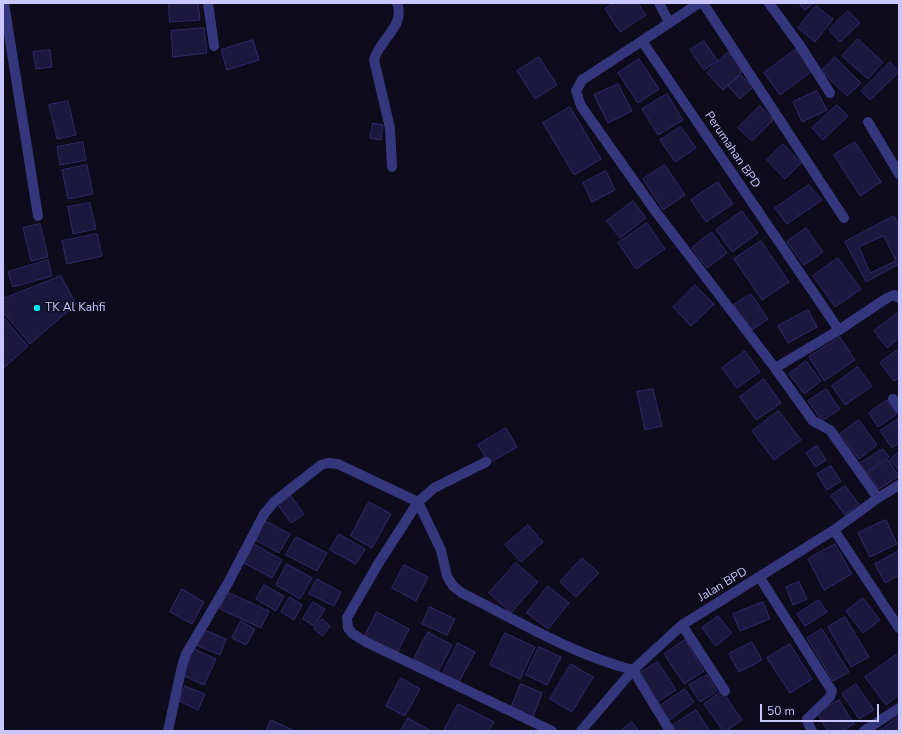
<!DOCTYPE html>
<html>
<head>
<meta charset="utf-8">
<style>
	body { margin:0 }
	#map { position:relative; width:902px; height:734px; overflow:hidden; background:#0d0b1c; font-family:"Nunito Sans",sans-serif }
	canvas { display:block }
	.frame { position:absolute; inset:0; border:4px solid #c9c6ff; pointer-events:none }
	.scale { position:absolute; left:760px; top:704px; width:119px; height:18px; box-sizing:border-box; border:2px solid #c9c6ff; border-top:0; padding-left:5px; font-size:12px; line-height:14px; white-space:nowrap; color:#c9c6ff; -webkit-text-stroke:3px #0d0b1c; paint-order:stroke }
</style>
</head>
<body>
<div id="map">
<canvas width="902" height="734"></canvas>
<div class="frame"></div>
<div class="scale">50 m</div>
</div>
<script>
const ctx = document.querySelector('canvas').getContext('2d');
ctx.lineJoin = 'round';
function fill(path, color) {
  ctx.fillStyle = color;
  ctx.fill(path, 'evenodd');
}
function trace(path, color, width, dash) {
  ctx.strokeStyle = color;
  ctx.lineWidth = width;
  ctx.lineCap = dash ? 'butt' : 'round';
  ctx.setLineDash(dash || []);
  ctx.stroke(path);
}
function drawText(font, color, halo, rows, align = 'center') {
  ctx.font = font + ' "Nunito Sans",sans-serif';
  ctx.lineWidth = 3;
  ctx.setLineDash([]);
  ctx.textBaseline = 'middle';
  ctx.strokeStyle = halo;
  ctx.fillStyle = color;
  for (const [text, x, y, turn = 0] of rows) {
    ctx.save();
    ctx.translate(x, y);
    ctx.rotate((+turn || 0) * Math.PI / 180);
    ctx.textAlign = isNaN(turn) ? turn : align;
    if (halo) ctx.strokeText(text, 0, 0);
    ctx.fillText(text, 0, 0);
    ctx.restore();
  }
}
const building = new Path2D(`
	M169 3H198L200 20 170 22Z
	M614 3H638L646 15 620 32 605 9Z
	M799 3H814L805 10Z
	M816 6 833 19 815 42 798 28Z
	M848 11 860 23 840 42 829 30Z
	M204 28 207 53 173 57 171 31Z
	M858 39 883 62 868 79 842 56Z
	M253 40 259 60 227 70 221 50Z
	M704 41 718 61 704 70 690 50Z
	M796 49 812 71 780 95 764 73Z
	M50 50 52 67 36 69 33 52Z
	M728 52 745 69 723 90 707 73Z
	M539 57 557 85 535 99 517 71Z
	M835 57 861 83 847 96 821 71Z
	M639 59 659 89 638 103 618 73Z
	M890 62 899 72 870 100 861 91Z
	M741 75 753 87 740 99 728 86Z
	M618 84 632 111 608 123 594 95Z
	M817 91 827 110 802 122 793 102Z
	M667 94 683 120 658 135 642 109Z
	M68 101 76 135 57 139 49 105Z
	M837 105 848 116 823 140 812 128Z
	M760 106 773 120 752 141 738 128Z
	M570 107 601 159 574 175 543 123Z
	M373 123 383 125 381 140 370 138Z
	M681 127 696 148 675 162 660 140Z
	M83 142 86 160 60 165 57 147Z
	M855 142 881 182 860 196 834 155Z
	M783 144 801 163 785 179 767 160Z
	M87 165 93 194 68 199 62 170Z
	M665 165 685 195 663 210 643 179Z
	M606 171 615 190 592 202 583 183Z
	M718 182 733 204 706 222 691 200Z
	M809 185 822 200 787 224 775 208Z
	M633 201 646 218 620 238 607 221Z
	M90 203 96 229 73 234 68 207Z
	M742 211 758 233 732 252 716 230Z
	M894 216 899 226V264L866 282 845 242Z
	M647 223 665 249 636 269 618 243Z
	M40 224 48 257 31 261 23 228Z
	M806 228 823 252 804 265 787 242Z
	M712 232 727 253 707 268 692 248Z
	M97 234 102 256 67 264 62 241Z
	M884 236 896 261 870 273 859 247Z
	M761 241 789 282 762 300 734 259Z
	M838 258 861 289 835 307 813 276Z
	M48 260 52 276 13 287 8 272Z
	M61 276 76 304 30 344 3 312V299Z
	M695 285 714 304 691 326 673 307Z
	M751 294 768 319 752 330 734 305Z
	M808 310 817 327 788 343 778 326Z
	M899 312V338L887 348 874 331Z
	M3 317 28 346 3 369Z
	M840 337 855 360 824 381 809 357Z
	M897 350 899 353V378L894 381 880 363Z
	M745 351 760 372 737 388 722 368Z
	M806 361 821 381 804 394 789 374Z
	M858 367 872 386 845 405 832 386Z
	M764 379 781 403 756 420 740 397Z
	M653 389 662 426 645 430 637 392Z
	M826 389 840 409 822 421 808 401Z
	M887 400 897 414 878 427 869 413Z
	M779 411 801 440 774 460 752 431Z
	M898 419 899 443 892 448 880 431Z
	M859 420 877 445 859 459 840 434Z
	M506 428 517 447 489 463 478 445Z
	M817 446 826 460 816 467 806 453Z
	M883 449 889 457 865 473 859 464Z
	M899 452V470L890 460Z
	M888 460 899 476 879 489 868 473Z
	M831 466 841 481 827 490 817 474Z
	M845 486 859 504 845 515 831 496Z
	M291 496 304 514 291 523 278 505Z
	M369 502 391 514 372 548 351 536Z
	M264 520 290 534 279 553 254 539Z
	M886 520 897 544 870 557 858 533Z
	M528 525 543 542 521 562 505 545Z
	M339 534 365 549 356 564 330 550Z
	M296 537 327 553 317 571 286 555Z
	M252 543 282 560 272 578 242 562Z
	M835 544 852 574 824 590 808 559Z
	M899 551V575L885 583 875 564Z
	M582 558 599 573 576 597 560 582Z
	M516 563 538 582 511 613 489 593Z
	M287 564 312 578 300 599 276 585Z
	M404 565 428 577 416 601 392 588Z
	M317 579 341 592 334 606 309 594Z
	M799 582 807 599 793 605 786 587Z
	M264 585 284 596 276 611 256 599Z
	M548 586 569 603 548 629 527 613Z
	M182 589 204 602 192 624 170 612Z
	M227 592 269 611 261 628 220 609Z
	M290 597 302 605 294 620 281 612Z
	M863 598 880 620 863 633 846 611Z
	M819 600 827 612 805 626 797 614Z
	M313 602 325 609 314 626 303 619Z
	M763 602 770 619 740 631 733 614Z
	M430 607 455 619 447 635 422 624Z
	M377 612 409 629 397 653 365 636Z
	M718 616 732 633 716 646 702 628Z
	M845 617 869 657 851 667 828 627Z
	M322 619 330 626 323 636 314 629Z
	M241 621 255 629 246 645 232 638Z
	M202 629 226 639 220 655 196 645Z
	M822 629 849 672 833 681 807 638Z
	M428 632 452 645 438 672 414 659Z
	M505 633 535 647 520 679 490 665Z
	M685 640 704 671 684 684 664 654Z
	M752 642 762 660 739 672 729 654Z
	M458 643 475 652 458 684 442 675Z
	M790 644 812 679 790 693 767 658Z
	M539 647 561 657 547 685 526 675Z
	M194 649 216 659 204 685 182 675Z
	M899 653V695L886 705 865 677Z
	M658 662 676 690 654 704 636 675Z
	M571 664 593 677 572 712 550 699Z
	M707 675 717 691 700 702 689 685Z
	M401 678 420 689 405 716 386 706Z
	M521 684 542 693 533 717 511 708Z
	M856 684 874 710 859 719 842 694Z
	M185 686 205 694 198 710 179 701Z
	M685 689 694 702 667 722 657 708Z
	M722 691 742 720 726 731H723L704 704Z
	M839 700 854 724 842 731H828L817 713Z
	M458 704 494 722 489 731H444Z
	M696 710 710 731H675L672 726Z
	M899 716V731H880Z
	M408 718 431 731H401Z
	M271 720 293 730 292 731H266Z
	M632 722 639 731H621Z`);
fill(building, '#1c173d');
trace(building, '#32296a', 1);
trace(new Path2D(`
	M4 3 38 216
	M208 3 214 46
	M659 3 669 22
	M699 3 642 41 839 330
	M703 3 844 218
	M769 3 801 47 830 93
	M642 41 582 80 576 91 581 106 656 212 775 368 813 421 830 430 878 498
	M868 122 899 174
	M392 167 390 128 374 60C379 39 406 27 397 3
	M775 368 839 330 887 298 894 295 899 298
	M893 399 899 408
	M486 462 434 488 418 502 378 564 347 618 348 628 353 634 366 642 552 731
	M834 530 899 628
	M760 578 832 691 830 697 807 719V721L812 731
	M682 625 725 691
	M168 731 182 666 186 654 228 583 264 514 274 502 321 465 328 463 338 464 418 502 441 550 447 576 453 586 462 593C518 621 572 654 633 670L670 731
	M581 731 633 670 682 625 834 530 878 498 899 485
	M864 731 899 708`), '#35377c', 10);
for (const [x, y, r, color] of [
	[37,308,4,"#00e8f1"]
]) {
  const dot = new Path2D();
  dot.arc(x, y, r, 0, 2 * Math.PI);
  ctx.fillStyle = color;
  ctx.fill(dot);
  trace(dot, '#0d0b1c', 1.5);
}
drawText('12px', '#c9c6ff', '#0d0b1c', [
	["Perumahan BPD",732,150,56],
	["Jalan BPD",723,585,-31]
]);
drawText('12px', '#c9c6ff', '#0d0b1c', [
	["TK Al Kahfi",45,308]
], 'left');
</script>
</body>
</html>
